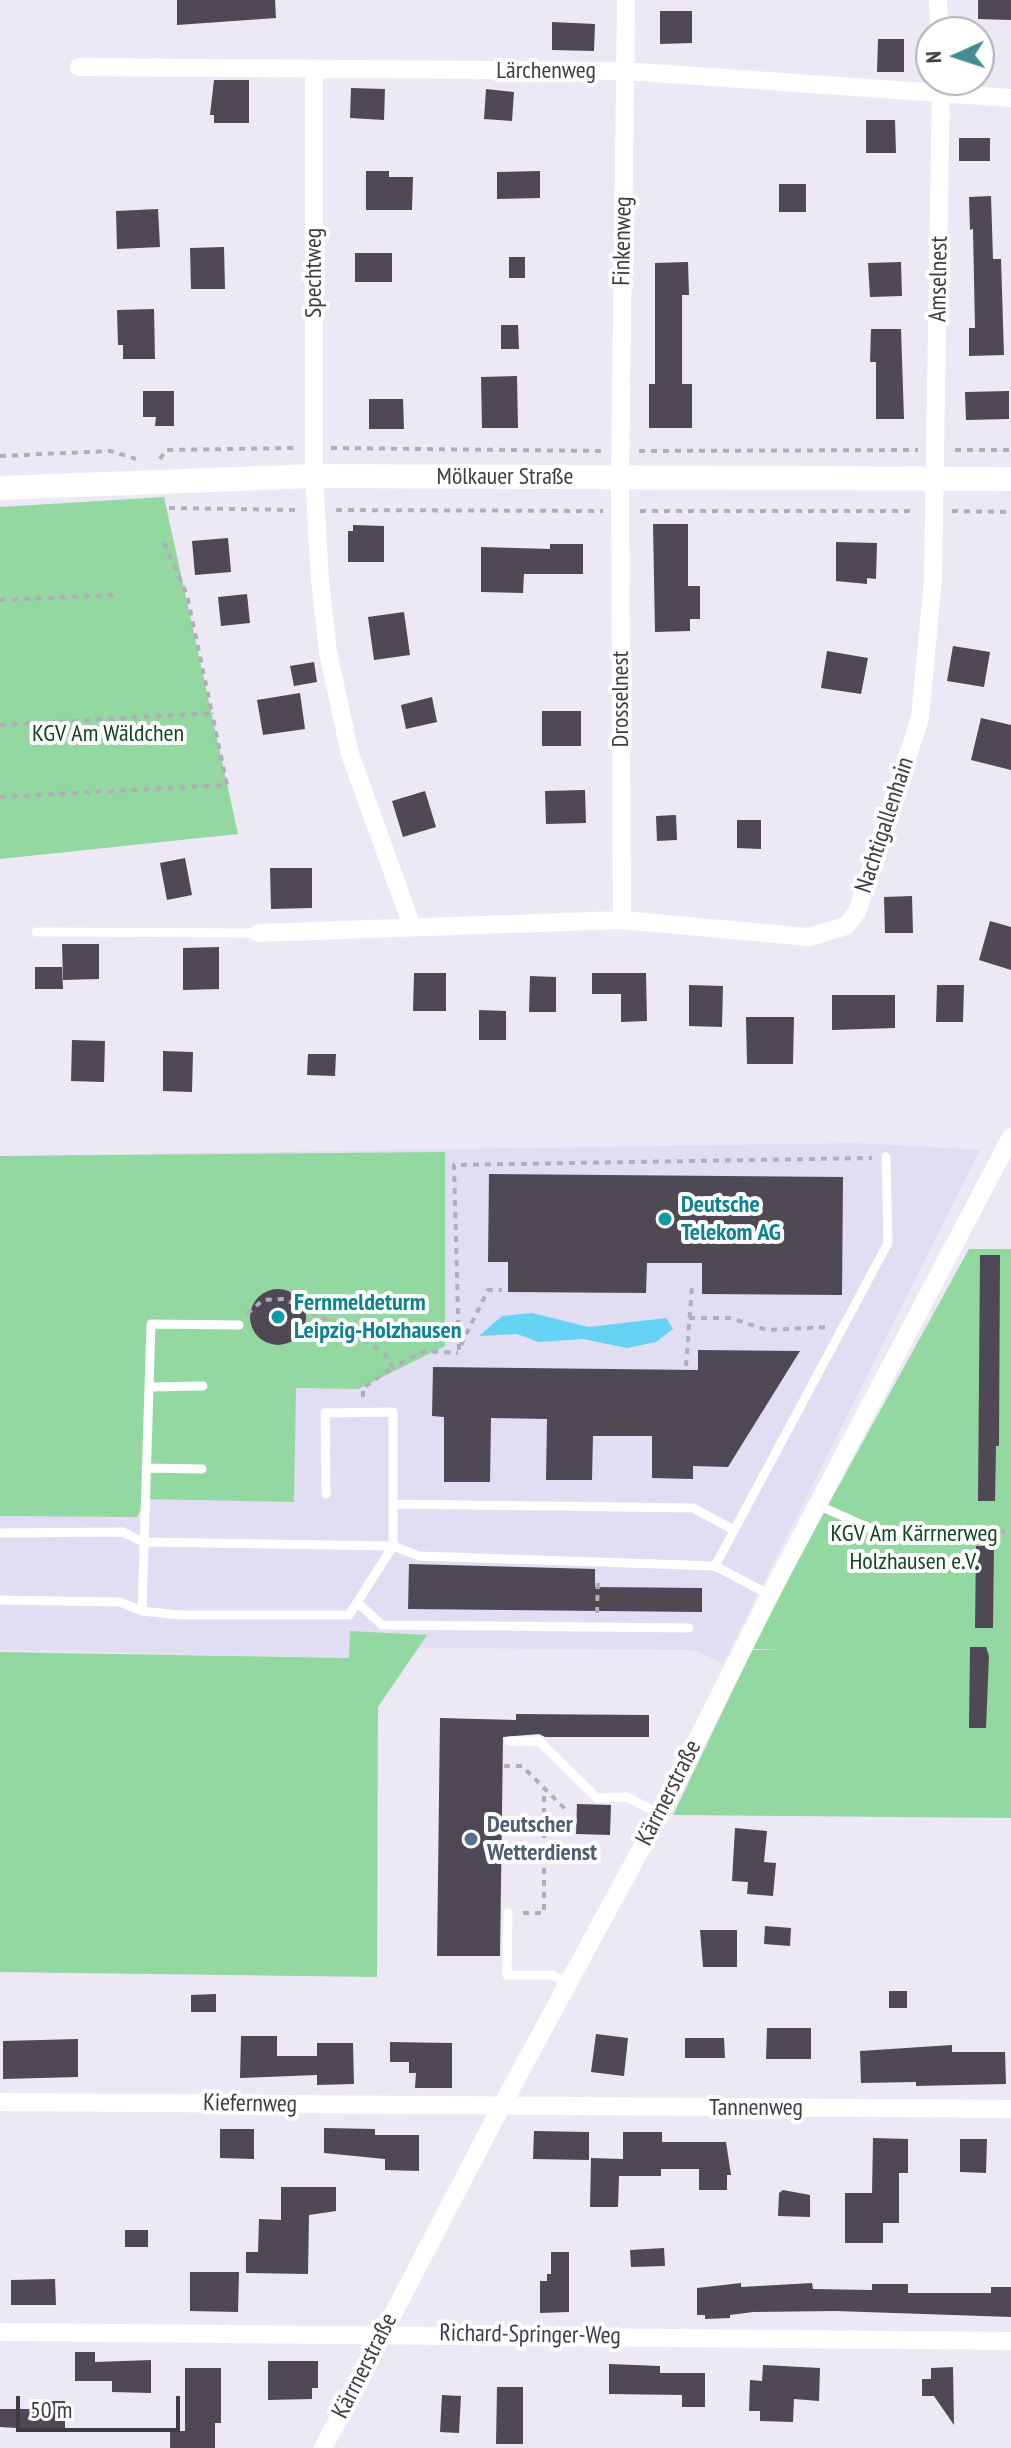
<!DOCTYPE html>
<html>
<head>
<meta charset="utf-8">
<style>
	body { margin:0 }
	#map { position:relative; width:1011px; height:2448px; overflow:hidden; background:#ede8f6; font-family:"PT Sans Narrow",sans-serif }
	canvas { display:block }
	.north { position:absolute; left:915px; top:16px; width:80px; height:80px; box-sizing:border-box; background:#fff; border:2px solid #b2b1b3; border-radius:50%; rotate:267deg; font-size:22px; font-weight:700; line-height:32px; text-align:center; color:#3e3c41 }
	.north::after { content:''; display:block; margin:auto; width:28px; height:36px; background:#458c91; clip-path:polygon(50% 0,100% 100%,50% 72%,0 100%) }
	.scale { position:absolute; left:16px; top:2396px; width:164px; height:36px; box-sizing:border-box; border:4px solid #3e3c41; border-top:0; padding-left:10px; font-size:24px; line-height:28px; white-space:nowrap; color:#3e3c41; -webkit-text-stroke:6px #fff; paint-order:stroke }
</style>
</head>
<body>
<div id="map">
<canvas width="1011" height="2448"></canvas>
<div class="north">N</div>
<div class="scale">50 m</div>
</div>
<script>
const ctx = document.querySelector('canvas').getContext('2d');
ctx.lineJoin = 'round';
function fill(path, color) {
  ctx.fillStyle = color;
  ctx.fill(path, 'evenodd');
}
function trace(path, color, width, dash) {
  ctx.strokeStyle = color;
  ctx.lineWidth = width;
  ctx.lineCap = dash ? 'butt' : 'round';
  ctx.setLineDash(dash || []);
  ctx.stroke(path);
}
function drawText(font, color, halo, rows, align = 'center') {
  ctx.font = font + ' "PT Sans Narrow",sans-serif';
  ctx.lineWidth = 8;
  ctx.setLineDash([]);
  ctx.textBaseline = 'middle';
  ctx.strokeStyle = halo;
  ctx.fillStyle = color;
  for (const [text, x, y, turn = 0] of rows) {
    ctx.save();
    ctx.translate(x, y);
    ctx.rotate((+turn || 0) * Math.PI / 180);
    ctx.textAlign = isNaN(turn) ? turn : align;
    if (halo) ctx.strokeText(text, 0, 0);
    ctx.fillText(text, 0, 0);
    ctx.restore();
  }
}
fill(new Path2D(`
	M855 1143 980 1150 723 1664 694 1650 418 1648 350 1658 0 1650V1156Z`), '#e1def4');
fill(new Path2D(`
	M164 497 238 834 0 859V507Z
	M445 1152V1346L358 1389 296 1388 294 1502 146 1499 137 1517 0 1516V1156Z
	M969 1249H1011V1818L673 1815 752 1650 784 1649H749Z
	M350 1631 427 1635 378 1707 377 1977 0 1972V1652L349 1658Z`), '#94d8a1');
fill(new Path2D(`
	M532 1313 589 1327 666 1318 673 1329 656 1342 627 1348 583 1339 539 1342 517 1334 479 1336 502 1316Z`), '#66d2f4');
fill(new Path2D(`
	M177 0H275L276 18 177 25Z
	M978 0H1011V20L978 19Z
	M660 11H692V43L660 44Z
	M552 22 595 24 594 51 552 50Z
	M878 39H904V72H877Z
	M214 80H249V123H214V115H210Z
	M351 88 385 89 384 120 350 118Z
	M486 89 514 92 512 121 484 119Z
	M866 120H895L896 153H866Z
	M959 138H990V161H959Z
	M366 171H389V177H413L412 210H366Z
	M540 171V198L497 199V172Z
	M779 184H806V212H779Z
	M991 196 993 259H1001L1004 355 969 356V328H975L973 229 970 230 969 197Z
	M158 209 160 247 117 249 116 211Z
	M224 247 225 289H191L190 248Z
	M355 253H392V282H355Z
	M509 257H525V278H509Z
	M688 262 689 295H682V384H692V428H649V384H655V263Z
	M901 262 902 296 870 297 868 263Z
	M154 309 155 359H123V345H118L117 310Z
	M501 325H518L519 349H501Z
	M871 329H901L904 419H876V362H870Z
	M517 376 518 428H482L481 377Z
	M143 391H174V426H155L156 417H143Z
	M1009 391V419L966 420 965 392Z
	M369 399H403L404 429H369Z
	M653 524H688V586H700V619H690V631L655 632Z
	M353 525 384 526V562H348V531H353Z
	M228 538 231 572 195 575 192 541Z
	M836 542 877 543 876 579 867 578V584L836 581Z
	M550 544H583V574H524L523 593 481 592V547L550 549Z
	M247 594 250 623 221 626 218 597Z
	M404 612 410 655 374 660 368 617Z
	M953 646 990 652 984 687 947 681Z
	M827 651 868 658 861 694 821 688Z
	M314 662 317 682 294 686 290 666Z
	M300 693 305 729 263 735 257 700Z
	M432 697 437 722 406 729 401 705Z
	M542 711H581V746H542Z
	M981 718 1011 725V770L971 760Z
	M585 790 586 823 546 824 545 791Z
	M425 791 436 827 403 837 392 801Z
	M676 815 677 840 657 841 656 816Z
	M737 820H761V849L737 848Z
	M185 858 192 895 167 900 160 863Z
	M270 868H312V908L271 909Z
	M912 896 913 933H885L884 897Z
	M990 921 1011 927V970L979 960Z
	M62 944H99V979L63 980Z
	M219 947V989L183 990V948Z
	M35 967H62L63 989H35Z
	M414 973H446V1011H413Z
	M592 973H646L647 1021 621 1022V994H592Z
	M530 976 556 977V1012H529Z
	M689 985 723 986 722 1027 689 1026Z
	M937 985H964L963 1022H936Z
	M832 995H895V1028L832 1030Z
	M479 1010 506 1011V1040H479Z
	M746 1017H794L793 1064H747Z
	M72 1040 105 1041 104 1082 71 1081Z
	M163 1051 193 1052 192 1092 163 1091Z
	M308 1054H336L335 1076 307 1075Z
	M489 1174 843 1177 842 1295 702 1294V1263H647L646 1293 508 1292V1262H488Z
	M980 1255H1000L999 1446H996L995 1501H978Z
	M250 1317a28 28 0 1 1 56 0a28 28 0 1 1-56 0Z
	M698 1350 800 1351 728 1467 693 1466V1479L652 1478V1436H593L592 1480H546L547 1419 491 1418 490 1482H444V1417L432 1416 433 1367 698 1370Z
	M976 1546H994L993 1628H975Z
	M409 1564 595 1569V1587L702 1588V1612L408 1609Z
	M970 1647H986L989 1656 986 1728H969Z
	M516 1714 649 1715V1737H545L539 1734 503 1737 500 1956H437L440 1718 516 1720Z
	M577 1804 611 1805 610 1835 576 1834Z
	M735 1828 767 1831 764 1862 776 1863 773 1896 747 1894 748 1882 732 1881Z
	M765 1926 791 1928 790 1946 764 1944Z
	M700 1930H737V1967H703Z
	M889 1991H907V2008H889Z
	M216 1994V2012H191V1995Z
	M767 2028H811V2059H766Z
	M596 2034 628 2038 624 2076 591 2072Z
	M241 2036H277V2056H317V2043H353L354 2084 317 2085V2075L240 2078Z
	M685 2038H724L725 2058H685Z
	M78 2039V2077L3 2079V2041Z
	M390 2042 452 2043V2088H415L416 2073H409V2062H390Z
	M952 2045V2052H1005L1006 2084 916 2086V2082L861 2083 860 2051Z
	M324 2128 375 2129V2135H419V2171L385 2170V2159L324 2153Z
	M220 2129H254V2159L220 2158Z
	M534 2131 589 2132V2160L533 2159Z
	M623 2132H662V2142H726L731 2175H727V2190H699V2169H661V2176H619L618 2207H590L591 2158 623 2159Z
	M873 2138 908 2139V2173H899V2223H883V2243H845V2193H872Z
	M960 2139H987L986 2173 960 2172Z
	M281 2187H336V2211L309 2215 308 2274 246 2273V2252H258L259 2219 281 2220Z
	M783 2190 810 2195V2217L778 2216 779 2193Z
	M125 2230H148V2247H125Z
	M664 2248 665 2266 631 2267 630 2250Z
	M551 2252H569V2312L540 2313V2281H547V2274H551Z
	M190 2272H239L238 2312 190 2311Z
	M55 2279 56 2305H11V2280Z
	M741 2283V2287L812 2283 813 2289 872 2290V2284H908V2293H991V2287H1011V2317L836 2311 753 2312 730 2315V2318L705 2319V2315H697V2288Z
	M75 2352H95V2362L151 2360V2393L112 2392V2381H75Z
	M268 2361H318V2388H312V2399L268 2400Z
	M609 2364 660 2366V2373H705V2407H682V2395L609 2394Z
	M763 2365 820 2368 819 2401 794 2399 793 2422 760 2421V2411H749L750 2380 762 2381Z
	M953 2367 954 2425 934 2396H922V2379H931V2368Z
	M185 2368H221V2423H215V2448H170V2431H185Z
	M497 2387H523V2444H496Z
	M442 2395 461 2396 459 2433 440 2432Z
	M31 2401H65V2431L0 2427V2409H31Z`), '#4e4955');
trace(new Path2D(`
	M331 448 602 451
	M955 450H1011
	M639 451 918 450
	M0 456 110 451 136 459
	M160 459 166 450 294 448
	M169 508 299 510
	M336 510 603 511
	M640 511H915
	M952 511 1011 512
	M0 600 115 595
	M0 725 212 713 187 595 162 538
	M0 797 227 785 212 713
	M247 1314 263 1300 284 1299 361 1337 384 1353 393 1367 424 1351 458 1353
	M689 1318H730L767 1330 828 1327
	M461 1345 488 1290H502
	M459 1350 454 1165 872 1158
	M686 1366 692 1286
	M363 1397V1388L393 1367
	M975 1531 1011 1532
	M597 1613 598 1578
	M504 1766H522L565 1809
	M523 1913H544V1788`), '#b2aeb9', 4, [6, 6]);
trace(new Path2D(`
	M36 932 258 933
	M149 1387 203 1386
	M146 1468 202 1469
	M393 1504 693 1508 734 1530
	M820 1506 876 1531H961
	M0 1533 123 1532 143 1542 393 1546 419 1556 715 1566 770 1595
	M715 1566 888 1243 886 1157
	M0 1600 120 1602 142 1611 179 1615H349L393 1546V1412L325 1413 326 1494
	M357 1602 382 1625 689 1628
	M142 1611 151 1324 239 1325
	M509 1741H539L597 1798 627 1797 660 1814
	M508 1913 507 1975H551L568 1983`), '#fff', 9);
trace(new Path2D(`
	M938 0 939 32
	M79 67 625 71 1011 98
	M314 71V476L320 580 328 652 350 754 412 926
	M622 920 620 478 626 4
	M258 933 622 920 809 937 846 926 857 912 920 718 933 579 941 80
	M0 2102 1011 2109
	M0 2332 1011 2341
	M323 2448 501 2107 660 1814 770 1595 1011 1137`), '#fff', 18);
trace(new Path2D(`
	M0 488 314 476 1011 479`), '#fff', 24);
for (const [x, y, r, color] of [
	[665,1219,8,"#0f9aa8"],
	[278,1317,8,"#0f9aa8"],
	[471,1839,8,"#5c6f8a"]
]) {
  const dot = new Path2D();
  dot.arc(x, y, r, 0, 2 * Math.PI);
  ctx.fillStyle = color;
  ctx.fill(dot);
  trace(dot, '#fff', 3);
}
drawText('24px', '#3e3c41', '#fff', [
	["Lärchenweg",546,71],
	["Finkenweg",623,241,-89],
	["Spechtweg",314,273,-90],
	["Amselnest",939,279,-89],
	["Mölkauer Straße",505,477],
	["Drosselnest",621,699,-90],
	["Nachtigallenhain",885,825,-72],
	["Kärrnerstraße",669,1793,-63],
	["Kiefernweg",250,2104,1],
	["Tannenweg",756,2108],
	["Richard-Springer-Weg",530,2335,1],
	["Kärrnerstraße",365,2366,-63]
]);
drawText('24px', '#104520', '#fff', [
	["KGV Am Wäldchen",108,734],
	["KGV Am Kärrnerweg",914,1534],
	["Holzhausen e.V.",914,1562]
]);
drawText('bold 24px', '#0d838f', '#fff', [
	["Deutsche",681,1205],
	["Telekom AG",681,1233],
	["Fernmeldeturm",294,1303],
	["Leipzig-Holzhausen",294,1331]
], 'left');
drawText('bold 24px', '#4e5e75', '#fff', [
	["Deutscher",487,1825],
	["Wetterdienst",487,1853]
], 'left');
</script>
</body>
</html>
